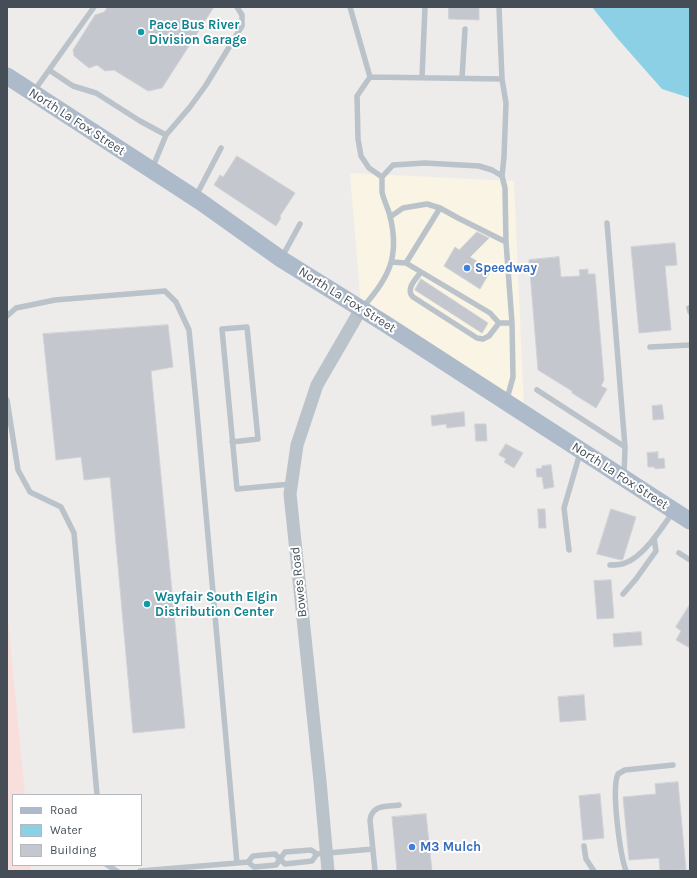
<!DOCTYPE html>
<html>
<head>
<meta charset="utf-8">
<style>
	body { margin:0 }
	#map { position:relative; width:697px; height:878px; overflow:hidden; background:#eeebeb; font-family:Karla,sans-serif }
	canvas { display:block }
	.frame { position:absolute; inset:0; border:8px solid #454e57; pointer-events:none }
	.legend { position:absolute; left:12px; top:794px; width:130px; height:72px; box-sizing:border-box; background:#fff; border:1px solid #b5b8bc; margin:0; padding:5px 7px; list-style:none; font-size:12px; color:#454e57 }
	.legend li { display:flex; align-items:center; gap:8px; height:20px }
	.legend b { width:20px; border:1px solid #b5b8bc }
</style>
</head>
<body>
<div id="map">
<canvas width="697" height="878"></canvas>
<div class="frame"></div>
<ul class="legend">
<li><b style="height:5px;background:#adbac9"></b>Road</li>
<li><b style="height:11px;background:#8bd0e4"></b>Water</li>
<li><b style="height:11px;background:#c5c7ce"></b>Building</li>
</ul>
</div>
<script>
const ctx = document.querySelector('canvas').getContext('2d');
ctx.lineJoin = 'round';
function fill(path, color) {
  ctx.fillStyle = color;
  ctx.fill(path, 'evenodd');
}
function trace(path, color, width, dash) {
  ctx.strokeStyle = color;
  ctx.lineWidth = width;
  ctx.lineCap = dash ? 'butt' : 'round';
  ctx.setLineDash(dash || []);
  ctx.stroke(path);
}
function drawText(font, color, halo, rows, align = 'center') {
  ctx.font = font + ' Karla,sans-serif';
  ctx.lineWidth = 4;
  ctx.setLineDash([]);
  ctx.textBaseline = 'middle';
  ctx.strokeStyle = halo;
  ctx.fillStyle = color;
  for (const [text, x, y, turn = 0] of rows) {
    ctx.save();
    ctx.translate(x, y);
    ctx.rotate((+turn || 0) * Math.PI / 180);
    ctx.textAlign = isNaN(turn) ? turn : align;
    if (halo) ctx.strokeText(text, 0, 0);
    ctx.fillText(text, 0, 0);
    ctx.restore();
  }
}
fill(new Path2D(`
	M350 173 514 181 524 410 361 307Z`), '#faf4e4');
fill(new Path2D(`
	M7 609 25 795H13V865H31V871H7Z`), '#f8dfdc');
fill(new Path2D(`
	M592 7H690V98L662 89 617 38Z`), '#8bd0e4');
const building = new Path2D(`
	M108 7H214L162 88 148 91 114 70 105 71 97 65 89 68 74 56 73 50 95 15 104 12Z
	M449 7H479V20L449 19Z
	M237 156 295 193 280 216 281 218 276 226 214 185 220 175 223 177Z
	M477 232 489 238 470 257 491 270 480 289 444 266 455 247 459 250Z
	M675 243 677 265 665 266 671 330 639 333 631 247Z
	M559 257 561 277 580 276 579 270 588 269V274H595L604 380 601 386 607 389 596 408 572 393V391L538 370 529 260Z
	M421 279 488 323 482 333 415 290Z
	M168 325 173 367 151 371 185 728 133 733 110 477 84 480 81 457 56 460 43 334Z
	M662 405 664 419 653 420 652 406Z
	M464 412 465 426 447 428 446 424 432 426 431 416Z
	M475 424H486L487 441H476Z
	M506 444 523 453 514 468 504 462 506 459 499 455Z
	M658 452V459L664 458 665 468 655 469V467H648L647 453Z
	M551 465 554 487 544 489 542 477H537L536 469 542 468V466Z
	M538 509H545L546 528H539Z
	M611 509 636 517 623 559 621 560 597 554Z
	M611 580 614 618 597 619 594 581Z
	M690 604V648L676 640 681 631 676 627Z
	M641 632 642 645 614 647 613 634Z
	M584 695 586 720 560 722 558 697Z
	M678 782 686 870 660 871 659 858 629 860 623 797 656 794 655 784Z
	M600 794 604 838 583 840 579 796Z
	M426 814 432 871H397L392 817Z`);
fill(building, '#c5c7ce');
trace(building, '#d0d2d7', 1);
trace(new Path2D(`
	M350 7 370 77
	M499 7 502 79 506 103 504 157 502 176
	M49 70 73 86 96 93 140 121 166 135 152 169
	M422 77 425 7
	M462 78 465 29
	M34 91 94 7
	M166 135 190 107 206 85 242 26V15L237 7
	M382 177 369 168 361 156 358 139 357 96 370 77 502 79
	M196 196 221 148
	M390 217 403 208 427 204 440 208 458 218 506 242
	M607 223 625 447 624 476
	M282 257 300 224
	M391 262 406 263 490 313 499 323H512
	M406 263 440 208
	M421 272C416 279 405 289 413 297L477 338 483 339 489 336 499 323
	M363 307C389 278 400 256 390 216 388 208 384 201 382 192 382 187 382 182 382 177L393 165 425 163 479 166 492 170 502 176 505 188 506 242 512 323 513 377 507 399
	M689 308 690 312
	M7 316 16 308 55 300 165 291 176 302 189 330 196 401 237 863 248 862
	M650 347 690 345
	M537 390 625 447
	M7 400 18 470 30 492 61 507 74 533 97 795
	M232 442 258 439 247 327 222 329 237 489 291 484
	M569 550 564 508 580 453
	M679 553 690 560
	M610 565C614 565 621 565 625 563 643 557 662 528 673 512
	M623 594 636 579 656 551 654 538
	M584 846 586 859 594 871
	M275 854 280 859 276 865 254 867 248 862 253 856Z
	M317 854 312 861 285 864 280 859 285 852 311 850 317 854 373 849
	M107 865 117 871
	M140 871 237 863
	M375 871 370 820C372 804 387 807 399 805
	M626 871C620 854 611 789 618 774L625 770 673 765`), '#bac2ca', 5.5);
trace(new Path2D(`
	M328 871 320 781 290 494 297 445 317 385 361 309`), '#bac2ca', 13);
trace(new Path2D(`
	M7 76 201 202 281 259 384 323 690 521`), '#adbac9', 17);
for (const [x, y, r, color] of [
	[141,32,4,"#0f9aa8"],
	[467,268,4,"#3f7fe0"],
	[147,604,4,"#0f9aa8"],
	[412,847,4,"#3f7fe0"]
]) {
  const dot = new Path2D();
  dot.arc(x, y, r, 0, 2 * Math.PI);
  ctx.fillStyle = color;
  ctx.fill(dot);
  trace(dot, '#fff', 1.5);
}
drawText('bold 13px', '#0d838f', '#fff', [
	["Pace Bus River",149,25],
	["Division Garage",149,40],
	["Wayfair South Elgin",155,597],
	["Distribution Center",155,612]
], 'left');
drawText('13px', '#454e57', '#fff', [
	["North La Fox Street",77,122,33],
	["North La Fox Street",347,300,32],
	["North La Fox Street",620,476,33],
	["Bowes Road",299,582,-96]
]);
drawText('bold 13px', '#366cbe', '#fff', [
	["Speedway",475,268],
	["M3 Mulch",420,847]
], 'left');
</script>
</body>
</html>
